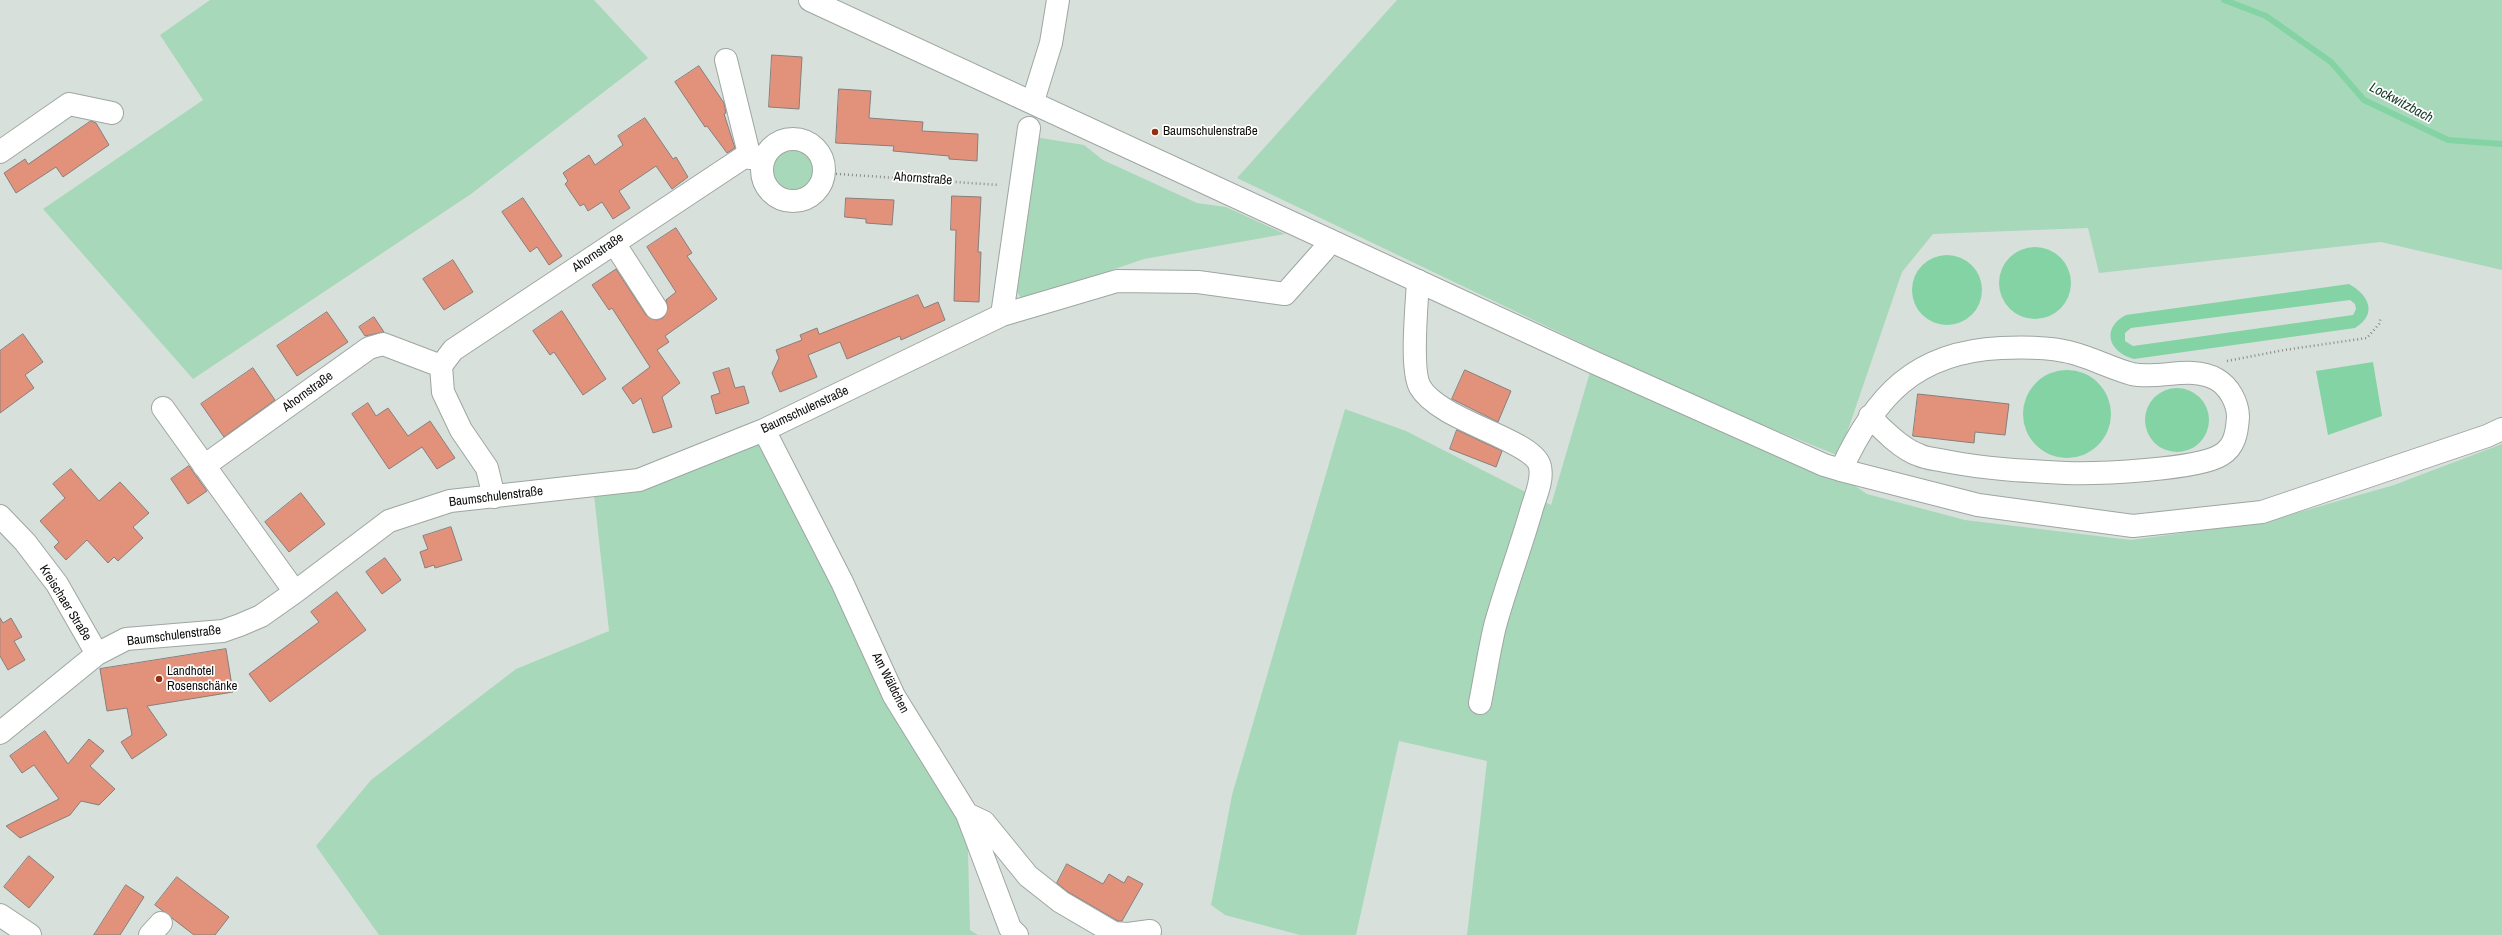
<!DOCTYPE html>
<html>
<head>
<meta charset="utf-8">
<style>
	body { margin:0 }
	canvas { display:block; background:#d8e0db }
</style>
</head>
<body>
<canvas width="2502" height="935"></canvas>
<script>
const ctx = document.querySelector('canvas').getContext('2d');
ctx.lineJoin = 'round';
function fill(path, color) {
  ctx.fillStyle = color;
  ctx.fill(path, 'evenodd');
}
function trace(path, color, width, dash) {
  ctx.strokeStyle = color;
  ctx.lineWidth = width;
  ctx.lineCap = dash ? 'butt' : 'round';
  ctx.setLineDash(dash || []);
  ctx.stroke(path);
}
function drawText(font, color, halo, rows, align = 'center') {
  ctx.font = font + ' "Archivo Narrow",sans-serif';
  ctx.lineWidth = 3.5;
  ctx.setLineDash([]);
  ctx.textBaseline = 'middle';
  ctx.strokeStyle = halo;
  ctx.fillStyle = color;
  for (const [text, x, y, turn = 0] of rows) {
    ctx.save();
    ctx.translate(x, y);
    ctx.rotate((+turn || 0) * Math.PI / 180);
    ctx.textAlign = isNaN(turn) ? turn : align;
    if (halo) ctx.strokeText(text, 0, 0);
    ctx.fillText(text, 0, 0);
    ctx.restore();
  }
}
fill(new Path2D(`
	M210 0H594L648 58 471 194 193 379 43 209 203 100 160 35Z
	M1397 0H2502V270L2381 242 2099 273 2088 228 1933 234 1902 272 1839 456 1694 397 1237 178Z
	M1035 137 1084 145 1103 160 1197 203 1226 207 1285 234 1144 259 1036 296 1021 298 1013 286Z
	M773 171a21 21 0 1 1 42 0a21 21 0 1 1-42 0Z
	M1593 362 1824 465 1867 494 1965 520 2131 540 2265 522 2394 485 2502 444V935H1467L1487 761 1399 741 1356 935H1300L1225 915 1211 905 1232 795 1345 409 1406 431 1551 505Z
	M764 430 967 814 970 930 978 935H379L316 846 371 780 516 669 609 631 593 486Z`), '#a8d8ba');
fill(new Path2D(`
	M1999 283a36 36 0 1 1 72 0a36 36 0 1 1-72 0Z
	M1912 290a35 35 0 1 1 70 0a35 35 0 1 1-70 0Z
	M2349 284C2369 295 2378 314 2355 328L2134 359C2108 352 2101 328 2126 315ZM2350 300 2355 304 2356 309 2353 315 2133 346 2125 341V333L2131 328Z
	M2373 362 2382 416 2328 435 2316 371Z
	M2023 414a44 44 0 1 1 88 0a44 44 0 1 1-88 0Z
	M2145 420a32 32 0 1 1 64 0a32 32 0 1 1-64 0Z`), '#84d3a4');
trace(new Path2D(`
	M2224 0 2266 16 2331 62 2364 100 2448 140 2502 144`), '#84d3a4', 6);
const building = new Path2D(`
	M772 55 802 57 799 109 769 107Z
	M699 66 724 103 726 113 724 114 735 148 727 153 707 126 705 127 675 82Z
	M839 89 871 91 869 118 923 122 922 131 978 134 977 161 949 159V156L893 151 894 146 836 143Z
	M645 118 673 159 676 157 688 177 672 189 656 166 619 191 630 208 613 219 602 202 588 211 584 204 580 206 565 184 568 181 563 173 589 155 595 165 623 145 618 136Z
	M91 121 96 123 109 145 63 177 56 167 16 193 4 173 25 159 28 164Z
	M952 196 981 197 978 252H981L979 302 954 301 956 230H951Z
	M523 198 562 256 549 265 537 247 530 252 502 212Z
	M846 198 894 200 892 225 866 223V219L845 217Z
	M676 228 692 253 687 256 717 299 665 336 669 342 657 350 680 383 662 397 672 427 653 433 641 398 633 404 622 388 650 367 612 308 609 310 592 285 616 269 646 315 656 320 663 318 668 308 666 300 676 292 647 247Z
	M453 260 473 292 444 310 423 279Z
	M918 295 924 308 938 302 945 320 901 340 900 336 847 359 840 342 808 355 817 377 780 392 772 373 779 358 776 350 802 340 800 335 817 328 819 334Z
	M562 311 606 379 583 395 554 352 550 355 533 331Z
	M327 312 348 342 297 376 277 346Z
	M374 317 384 332 365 336 359 327Z
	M23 334 43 362 25 375 34 388 0 413V351Z
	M253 368 275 400 224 437 201 404Z
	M729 368 735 388 744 386 749 403 716 414 711 396 720 393 713 373Z
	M1465 370 1511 391 1498 422 1452 399Z
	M1918 394 2009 404 2005 435 1975 432 1974 443 1913 436Z
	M368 403 376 416 388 408 408 436 430 421 455 458 437 469 422 447 389 469 352 414Z
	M1457 430 1502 451 1496 467 1450 449Z
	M189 466 207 491 188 504 171 479Z
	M71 469 99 501 120 482 149 513 133 527 143 538 118 561 114 557 108 563 87 540 66 560 54 547 59 542 40 521 65 498 53 484Z
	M301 493 325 524 289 552 265 522Z
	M451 527 462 560 435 568 434 565 425 568 420 552 428 549 423 536Z
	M385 558 401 580 382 594 366 572Z
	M337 592 366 630 270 702 249 674 319 622 311 612Z
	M0 618 3 623 11 618 22 637 14 641 25 660 8 670 0 656Z
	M226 649 233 692 147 706 167 735 132 759 121 742 132 735 127 708 107 711 100 669Z
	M45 731 68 764 89 739 104 751 90 766 115 789 99 805 81 801 70 815 20 838 6 826 59 799 34 765 22 773 10 756Z
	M29 856 54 877 29 908 4 887Z
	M1067 864 1103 884 1109 874 1124 883 1128 876 1143 884 1122 921H1118L1068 892 1057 883Z
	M177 877 229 917 215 935H194L155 905Z
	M126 885 144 897 120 935H94Z`);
fill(building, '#e2927b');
trace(building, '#877e7c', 1);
const minor = new Path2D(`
	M726 60 750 158
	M1033 101 1051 43 1058 0
	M762 170a31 31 0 1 1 62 0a31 31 0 1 1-62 0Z
	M0 152 69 104 112 113
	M614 243 656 308
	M1418 281C1417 304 1410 369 1420 387 1440 422 1536 440 1540 467 1543 480 1536 495 1532 508 1521 547 1506 586 1495 626 1489 651 1485 678 1480 703
	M1002 315 1029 128
	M163 408 295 592
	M764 430 842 582 894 696 967 814 1010 928 1017 935
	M204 466 369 348 383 344 441 366
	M1841 470C1875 396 1915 352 2001 348 2022 347 2044 347 2064 351 2087 355 2109 368 2132 374 2159 380 2191 365 2216 379 2229 386 2238 403 2238 417 2237 432 2235 447 2221 455 2197 470 2096 474 2066 473 2025 471 1985 469 1945 461 1937 459 1927 459 1919 455 1903 450 1881 429 1870 416
	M494 497 487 468 461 430 443 392 441 366 453 350 744 157 764 159
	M0 516 25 542 57 584 97 654
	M0 733 97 654 126 639 223 631 240 625 261 616 295 592 389 521 450 501 639 480 764 430 1002 315 1117 281 1198 282 1285 294 1324 250 1329 240
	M967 814 984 822 1028 876 1061 902 1114 933 1128 934 1150 931
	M0 915 30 935
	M150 935 161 923`);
const major = new Path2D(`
	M810 0 1593 362 1824 465 1841 470 1978 505 2133 526 2262 512 2487 436 2502 429`);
trace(minor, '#9ea6a1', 24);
trace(major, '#9ea6a1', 24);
trace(new Path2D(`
	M824 173 999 185
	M2227 361 2284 350 2367 338 2379 324 2381 317`), '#868b88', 2.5, [1, 3]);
trace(minor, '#fff', 22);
trace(major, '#fff', 22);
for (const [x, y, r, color] of [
	[1155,132,4,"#962f0d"],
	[159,679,4,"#962f0d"]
]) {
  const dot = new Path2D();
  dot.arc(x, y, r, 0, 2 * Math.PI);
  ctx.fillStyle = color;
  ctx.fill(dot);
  trace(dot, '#fff', 1.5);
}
drawText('13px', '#0d0f0d', '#fff', [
	["Baumschulenstraße",1163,132],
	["Landhotel",167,672],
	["Rosenschänke",167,687]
], 'left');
drawText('13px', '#0d0f0d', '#fff', [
	["Ahornstraße",923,179,4],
	["Ahornstraße",598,253,-34],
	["Ahornstraße",308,392,-36],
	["Baumschulenstraße",805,410,-25],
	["Baumschulenstraße",496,497,-7],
	["Kreischaer Straße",65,603,58],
	["Baumschulenstraße",174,636,-7],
	["Am Wäldchen",890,683,63]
]);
drawText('italic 14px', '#173a27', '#fff', [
	["Lockwitzbach",2401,103,28]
]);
</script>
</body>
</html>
